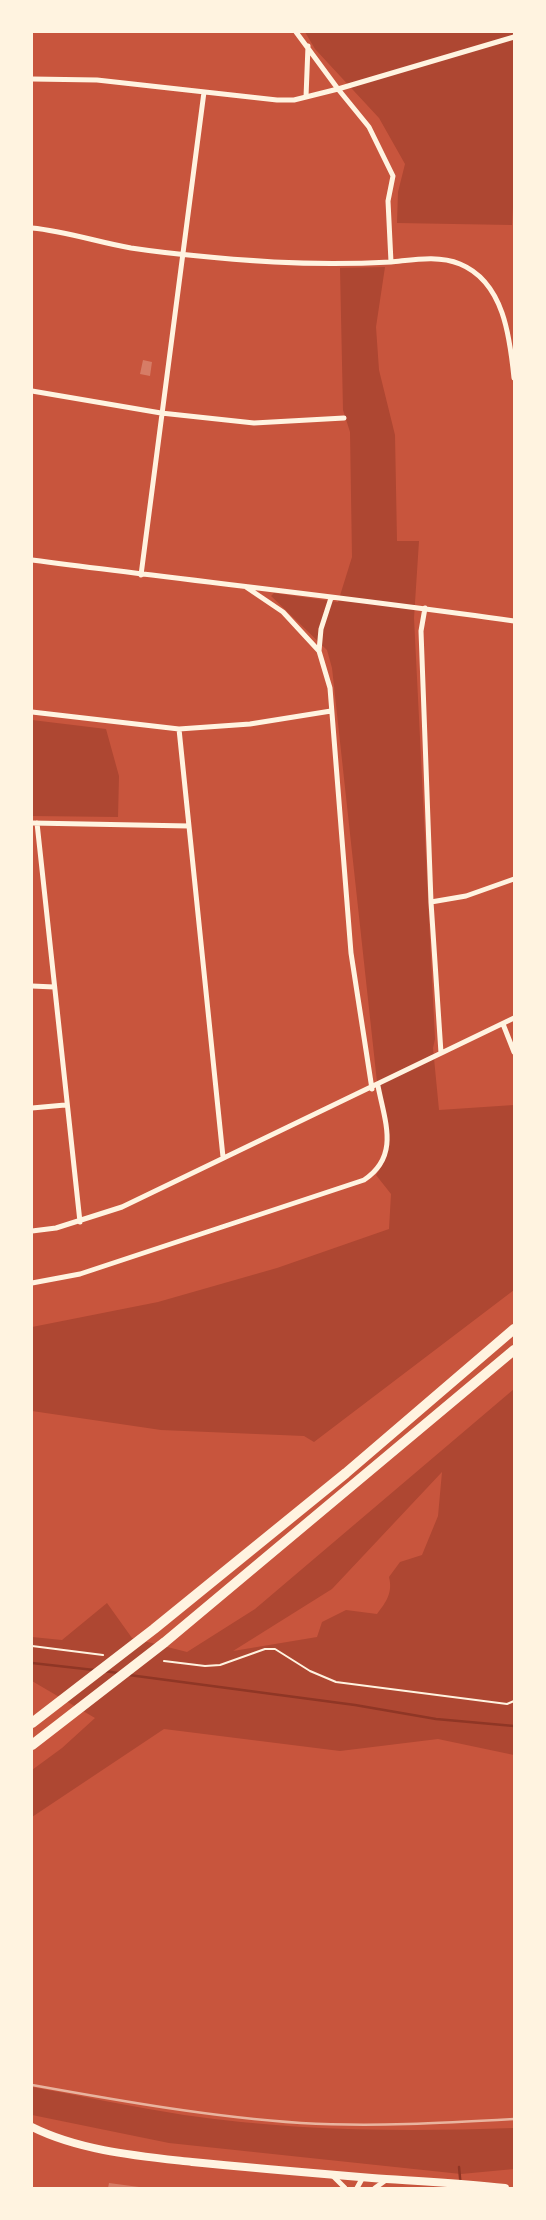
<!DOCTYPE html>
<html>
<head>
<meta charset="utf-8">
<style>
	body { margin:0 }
	#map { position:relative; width:546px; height:2220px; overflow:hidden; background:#c8553d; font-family:"Source Sans 3",sans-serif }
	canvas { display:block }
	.frame { position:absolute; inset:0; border:33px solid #fff3e0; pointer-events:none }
</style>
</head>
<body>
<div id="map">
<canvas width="546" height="2220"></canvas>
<div class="frame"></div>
</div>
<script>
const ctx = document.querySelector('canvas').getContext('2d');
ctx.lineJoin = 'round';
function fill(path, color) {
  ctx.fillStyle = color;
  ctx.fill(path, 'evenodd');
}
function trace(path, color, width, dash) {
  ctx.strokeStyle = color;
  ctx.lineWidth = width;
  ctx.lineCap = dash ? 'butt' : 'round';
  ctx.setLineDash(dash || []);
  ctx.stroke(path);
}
fill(new Path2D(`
	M305 32H514V188L512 225 397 223 398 192 405 164 379 118 315 49Z
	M385 267 376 327 379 370 395 435 397 541H419L414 618 435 1039 433 1048 439 1110 514 1105V1290L314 1442 304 1436 161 1430 32 1411V1327L158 1302 277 1268 389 1229 391 1194 376 1175C400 1142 386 1118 377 1082L332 668 327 650 271 596 274 593 338 602 352 557 350 432 343 410 340 268Z
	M32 720 106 729 119 776 118 817 32 816Z
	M514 1389V1755L438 1739 340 1751 164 1729 32 1817V1770L62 1748 95 1718 32 1681V1637L62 1640 107 1603 132 1638 187 1652 255 1609ZM442 1472 438 1516 422 1555 400 1562 389 1577C393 1593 386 1602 377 1614L346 1610 322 1622 317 1637 233 1651 332 1589Z
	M32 2087C82 2096 133 2107 184 2115 293 2131 404 2132 514 2128V2169L461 2174 169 2143 32 2115Z`), '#ae4732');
trace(new Path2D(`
	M32 1663 94 1670
	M104 1671 118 1673
	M129 1675 355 1705 436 1719 514 1726
	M459 2167 461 2188`), '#8f3625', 2.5);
fill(new Path2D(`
	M143 360 152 362 150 376 140 374Z
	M109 2183 139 2187V2188H108Z`), '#d67c66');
trace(new Path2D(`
	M32 1646 103 1655
	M164 1661 205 1666 220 1665 265 1649H275L310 1671 336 1682 507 1704 514 1701`), '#fff3e0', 2);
trace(new Path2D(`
	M296 32 338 89 369 127 393 176 388 201 391 262
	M32 79 97 80 277 100H294L338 89 514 37
	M306 97 308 46
	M32 228C65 231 97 242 131 248 178 255 226 259 274 262 313 264 352 264 391 262 413 260 438 255 460 264 504 282 510 338 514 378
	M32 391 161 413 254 423 344 418
	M32 560C192 581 354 598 514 621
	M141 575 204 92
	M246 587 283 612 319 651
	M331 598 321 629 319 651 330 688 351 953 372 1089
	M425 608 421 631 431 902 441 1053
	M32 712 179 729 250 724 331 711
	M179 729 223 1157
	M32 823 189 826
	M37 823 80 1222
	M431 902 466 896 514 879
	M32 986 54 987
	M503 1024 514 1052
	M32 1108 65 1105
	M32 1231 56 1228 122 1207 514 1018
	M32 1283 80 1274 364 1180C400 1156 385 1122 378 1086
	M332 2175 345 2188
	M357 2188 363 2177
	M375 2188 386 2180`), '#fff3e0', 5);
trace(new Path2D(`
	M32 2127C80 2151 139 2156 192 2162 252 2168 312 2173 372 2178 416 2181 461 2183 505 2188`), '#fff3e0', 8);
trace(new Path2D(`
	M32 1723 154 1629 346 1473 514 1329
	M32 1745 165 1642 514 1350`), '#fff3e0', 10);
trace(new Path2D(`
	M32 2085C121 2101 211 2117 301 2123 372 2127 444 2123 514 2119`), '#e9b49f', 2.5);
</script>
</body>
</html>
